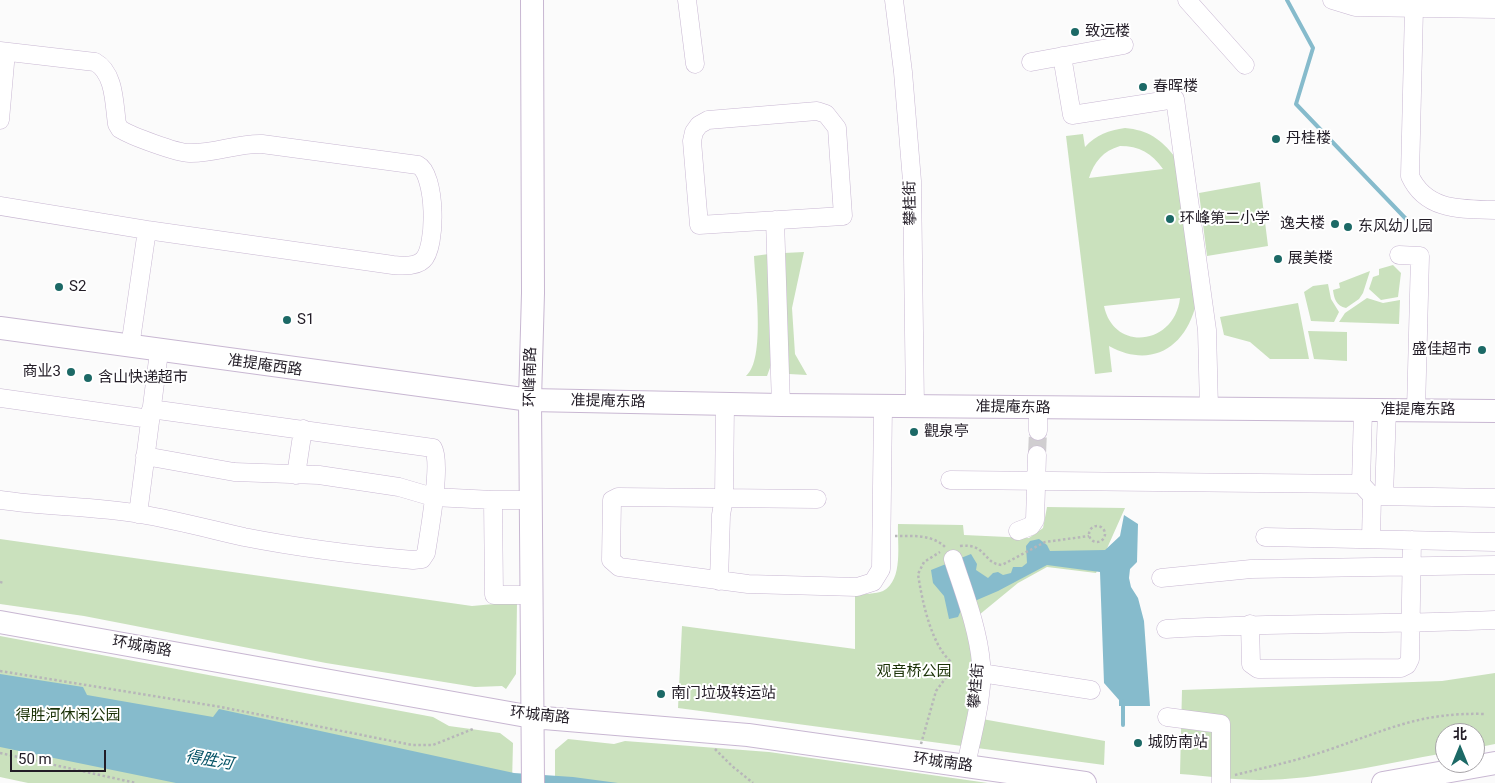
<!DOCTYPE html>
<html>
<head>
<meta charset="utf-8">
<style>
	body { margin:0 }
	#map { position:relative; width:1495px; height:783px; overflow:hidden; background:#fbfbfb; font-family:Roboto,"Noto Sans SC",sans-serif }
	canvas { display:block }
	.north { position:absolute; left:1435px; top:723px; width:50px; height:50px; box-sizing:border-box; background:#fff; border:1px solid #a7a4a8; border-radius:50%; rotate:0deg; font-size:14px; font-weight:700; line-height:20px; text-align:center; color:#221c26 }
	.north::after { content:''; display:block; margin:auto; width:18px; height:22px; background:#1c6966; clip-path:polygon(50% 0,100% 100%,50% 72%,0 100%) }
	.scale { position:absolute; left:10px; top:750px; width:96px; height:22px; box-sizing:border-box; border:2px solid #221c26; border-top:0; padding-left:6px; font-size:15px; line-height:18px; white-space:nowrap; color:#221c26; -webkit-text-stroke:4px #fff; paint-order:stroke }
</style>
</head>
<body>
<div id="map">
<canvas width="1495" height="783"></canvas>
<div class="north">北</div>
<div class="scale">50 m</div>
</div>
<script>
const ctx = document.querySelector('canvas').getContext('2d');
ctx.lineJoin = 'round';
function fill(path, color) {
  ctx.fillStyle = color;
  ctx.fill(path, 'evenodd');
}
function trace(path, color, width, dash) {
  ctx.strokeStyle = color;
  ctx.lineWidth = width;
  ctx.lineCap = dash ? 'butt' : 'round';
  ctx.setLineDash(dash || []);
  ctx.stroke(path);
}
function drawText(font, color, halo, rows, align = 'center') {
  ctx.font = font + ' Roboto,"Noto Sans SC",sans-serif';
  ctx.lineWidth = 4;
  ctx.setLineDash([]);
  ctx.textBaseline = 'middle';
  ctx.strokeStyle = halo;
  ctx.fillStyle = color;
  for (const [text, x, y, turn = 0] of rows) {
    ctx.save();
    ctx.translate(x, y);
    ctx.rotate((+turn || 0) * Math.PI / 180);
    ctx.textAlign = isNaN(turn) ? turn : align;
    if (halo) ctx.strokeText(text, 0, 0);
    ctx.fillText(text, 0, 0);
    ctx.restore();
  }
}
fill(new Path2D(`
	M1125 128C1148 130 1161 139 1175 157L1195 308C1183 350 1149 368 1109 346L1112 372 1095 374 1066 136 1083 134 1085 147C1096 135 1109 130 1125 128ZM1120 146C1139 146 1152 153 1163 169L1089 178C1094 162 1103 151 1120 146ZM1180 298C1175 345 1114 353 1104 306Z
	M1260 182 1268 246 1207 256 1199 193Z
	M804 252 792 308 795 354 807 375 789 374 788 368 784 253Z
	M769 254 771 365 767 376H746C766 360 755 282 754 256Z
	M1393 265 1401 273 1398 297 1381 300 1369 289 1373 277 1379 275V269Z
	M1370 271 1363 293 1359 299 1346 308C1336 306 1334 298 1333 290L1340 288 1339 283Z
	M1328 284 1331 299 1339 312 1334 322 1311 321 1304 292 1313 286Z
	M1367 298 1383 303 1400 300 1399 324 1339 322 1345 313Z
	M1298 303 1309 359H1270L1250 342 1224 335 1220 317Z
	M1308 331 1347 332V361L1314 359Z
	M1047 507 1125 508 1096 573 1047 567 1018 583 968 624 979 663 971 717 1105 741 1104 765 678 708 682 626 855 649V595C863 594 876 594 883 591 904 580 897 543 898 524L963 525 964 535 1029 538 1043 528Z
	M0 539 472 606 517 602 516 674 506 689 502 686 475 687 326 663 84 616 0 604Z
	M0 636 433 717 449 726 500 733 513 743 512 783H28L0 777Z
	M1495 673V744L1475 748V733H1445V753C1387 763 1318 780 1260 780 1234 780 1207 776 1180 774L1182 690 1442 681Z
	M568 739 614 744 625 741 769 752 988 783H555V750Z`), '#cae1bd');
fill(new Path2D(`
	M1124 515 1138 524 1137 562 1130 569 1129 578 1131 587 1138 598 1144 621 1150 706H1119V700L1104 683 1100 572 1047 565 998 591 963 606 958 617 949 619 944 596 933 583 931 570 971 554 977 564 976 570 988 578 993 573 998 572 1003 575 1011 573 1013 567H1022L1027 563 1026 546 1030 541 1039 539 1047 545 1050 551 1105 550 1120 536Z
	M0 674 83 687 87 695 213 717 219 709 514 773 573 777 618 783H176L0 747Z`), '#86bbcc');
trace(new Path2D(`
	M1287 0 1313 48 1296 104 1407 220
	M1123 725V701`), '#86bbcc', 4);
trace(new Path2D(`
	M1037 455 1038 431`), '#d0ced0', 18, [18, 9]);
const minor = new Path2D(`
	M687 0 695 64
	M894 0 903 72 912 181 915 407
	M1187 0 1245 65
	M1332 0 1355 7 1495 9
	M1414 8 1410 176C1426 211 1461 209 1495 210
	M0 51 95 62C115 73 114 104 117 124L120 129C131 136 177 153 189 153 214 154 237 143 262 144L418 165C436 174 437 247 423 260 416 267 402 266 393 265L147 230 0 206
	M1062 56 1072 115 1175 99 1207 330 1209 408
	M1031 62 1124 45
	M817 111 826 114 837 128 843 216 699 225 692 141 694 132 699 125 708 120Z
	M0 120 6 52
	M775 220 781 405
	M1399 255 1420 256 1416 410
	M130 347 147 230
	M0 398 150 419
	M1038 431V408
	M145 456 234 472 319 475 399 487 433 497 493 500
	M296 475 303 429
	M950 480 1361 484 1372 496 1495 498
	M1361 484 1363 410
	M1384 496 1387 410
	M817 499 618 497 612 500 611 560 619 567 748 584 857 587 873 582 881 569 883 406
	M0 500C47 507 93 506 140 514 175 520 209 529 244 537 300 548 356 555 413 560L422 559 426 553C429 534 442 462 433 448L151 409
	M531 500H493L494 595H532
	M138 514 159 352
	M1018 531 1031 526 1035 520 1037 455
	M1265 537 1495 542
	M1371 539 1372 496
	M953 559C964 593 978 628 981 663 984 697 972 733 966 766
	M1161 578 1251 569 1495 565
	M719 581 721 515 724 498 725 404
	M1250 624 1251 664 1258 669 1401 668 1407 665 1410 659 1412 540
	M1166 629C1276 622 1385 625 1495 620
	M981 673 1091 690
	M1167 717 1221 724V783`);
const major = new Path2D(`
	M532 0 533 293 530 400 533 783
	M0 328 530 400 781 405 1495 411
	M0 622 532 717 748 735 1085 783
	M1383 783 1495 763`);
trace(minor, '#c8b7d2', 19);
trace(major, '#c8b7d2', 24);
trace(new Path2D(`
	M1089 534a8 8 0 1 1 16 0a8 8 0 1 1-16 0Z
	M895 536C913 536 933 534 946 548
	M960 546C987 543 983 564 1002 565L1045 542 1089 536
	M0 582 4 583
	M0 671 221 707 412 745H433L473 729
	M921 744 936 691 951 671 950 661C931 643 922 601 918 574L924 562 940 552
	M715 749 732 766 753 783
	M0 753 136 783
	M1235 775C1267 767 1300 760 1331 749 1389 729 1421 712 1486 714`), '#b7b6b9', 2.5, [2.5, 2.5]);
trace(minor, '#fff', 18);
trace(major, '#fff', 22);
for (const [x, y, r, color] of [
	[1075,32,5,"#1c6966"],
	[1143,87,5,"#1c6966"],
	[1276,139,5,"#1c6966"],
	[1170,219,5,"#1c6966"],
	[1335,224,5,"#1c6966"],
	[1348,227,5,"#1c6966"],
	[1278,259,5,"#1c6966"],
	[59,287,5,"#1c6966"],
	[287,320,5,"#1c6966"],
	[1482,350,5,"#1c6966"],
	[71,372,5,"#1c6966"],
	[88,378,5,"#1c6966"],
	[914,432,5,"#1c6966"],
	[661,694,5,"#1c6966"],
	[1138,743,5,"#1c6966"]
]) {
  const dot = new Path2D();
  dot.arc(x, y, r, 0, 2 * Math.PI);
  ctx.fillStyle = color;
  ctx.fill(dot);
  trace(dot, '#fff', 2);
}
drawText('15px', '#221c26', '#fff', [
	["致远楼",1085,32],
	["春晖楼",1153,87],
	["丹桂楼",1286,139],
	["环峰第二小学",1180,219],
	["逸夫楼",1325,224,"right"],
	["东风幼儿园",1358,227],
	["展美楼",1288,259],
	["S2",69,287],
	["S1",297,320],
	["盛佳超市",1472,350,"right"],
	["商业3",61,372,"right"],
	["含山快递超市",98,378],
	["觀泉亭",924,432],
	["南门垃圾转运站",671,694],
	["城防南站",1148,743]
], 'left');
drawText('15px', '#221c26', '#fff', [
	["攀桂街",911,203,-91],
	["准提庵西路",265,366,8],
	["环峰南路",531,377,-89],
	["准提庵东路",608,402,1],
	["准提庵东路",1013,408,1],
	["准提庵东路",1418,410],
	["环城南路",142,647,10],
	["攀桂街",977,686,-85],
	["环城南路",540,716,6],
	["环城南路",943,763,8]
]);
drawText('15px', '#193005', '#fff', [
	["观音桥公园",914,672],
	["得胜河休闲公园",68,716]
]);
drawText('italic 16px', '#045265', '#fff', [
	["得胜河",209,761,10]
]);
</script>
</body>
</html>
